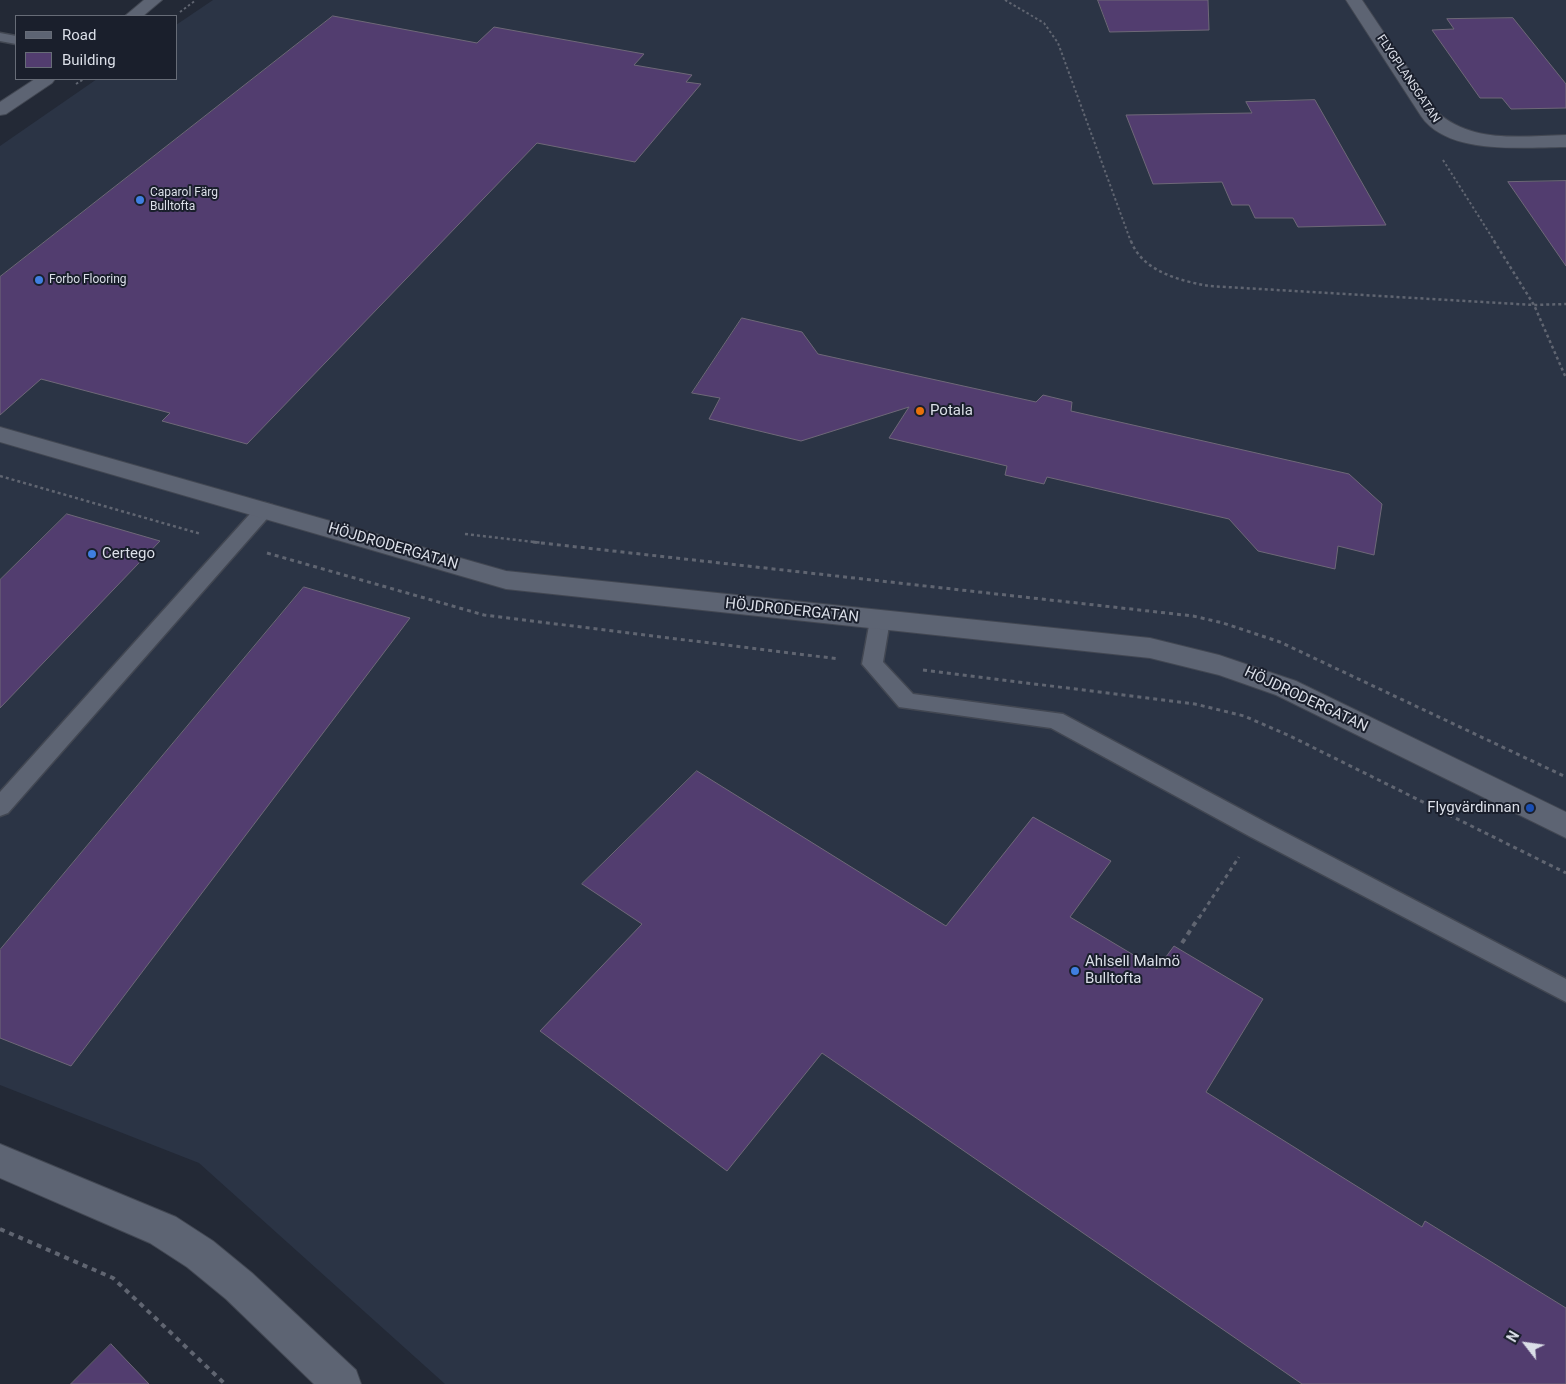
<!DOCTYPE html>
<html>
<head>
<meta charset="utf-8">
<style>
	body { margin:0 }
	#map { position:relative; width:1566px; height:1384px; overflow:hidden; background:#232936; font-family:Roboto,sans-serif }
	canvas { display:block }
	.legend { position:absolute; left:15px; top:15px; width:162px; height:65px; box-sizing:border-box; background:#1a1f2c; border:1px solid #676c77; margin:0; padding:6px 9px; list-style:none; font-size:15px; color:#dbdfe8 }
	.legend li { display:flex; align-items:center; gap:10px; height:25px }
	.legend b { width:25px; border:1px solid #676c77 }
	.north { position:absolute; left:1501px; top:1319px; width:50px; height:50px; -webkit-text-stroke:4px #1a1f2c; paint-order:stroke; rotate:300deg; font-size:14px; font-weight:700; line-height:20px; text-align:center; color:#dbdfe8 }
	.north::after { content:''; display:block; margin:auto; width:18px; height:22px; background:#dbdfe8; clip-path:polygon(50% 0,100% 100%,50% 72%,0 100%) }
</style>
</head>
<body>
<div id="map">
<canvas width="1566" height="1384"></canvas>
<ul class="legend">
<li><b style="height:6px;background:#5d6473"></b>Road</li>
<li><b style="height:14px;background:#523d6f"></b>Building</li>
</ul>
<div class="north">N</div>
</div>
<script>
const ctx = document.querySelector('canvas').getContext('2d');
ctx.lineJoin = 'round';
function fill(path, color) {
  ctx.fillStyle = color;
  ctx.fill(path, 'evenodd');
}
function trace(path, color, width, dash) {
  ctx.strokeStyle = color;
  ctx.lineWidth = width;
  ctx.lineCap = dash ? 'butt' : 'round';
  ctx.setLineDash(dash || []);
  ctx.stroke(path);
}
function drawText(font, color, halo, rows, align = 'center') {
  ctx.font = font + ' Roboto,sans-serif';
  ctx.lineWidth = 4;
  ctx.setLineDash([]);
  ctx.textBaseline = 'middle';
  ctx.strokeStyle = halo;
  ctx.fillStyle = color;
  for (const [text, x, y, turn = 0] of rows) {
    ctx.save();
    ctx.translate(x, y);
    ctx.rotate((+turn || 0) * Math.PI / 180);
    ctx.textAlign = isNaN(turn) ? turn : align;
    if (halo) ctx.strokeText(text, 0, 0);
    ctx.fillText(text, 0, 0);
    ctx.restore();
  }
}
fill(new Path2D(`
	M213 0H1566V1384H445L199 1163 0 1085V146L97 79H176V25Z`), '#2b3445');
const building = new Path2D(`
	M1098 0H1208L1209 30 1110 32Z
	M333 16 477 43 494 27 644 54 634 65 692 75 686 82 701 84 635 162 537 143 247 444 162 421 170 413 41 379 0 415V277Z
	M1513 18 1566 84V108L1511 109 1502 98H1480L1432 30 1454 29 1447 19Z
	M1315 100 1386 225 1298 227 1293 218H1255L1249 205H1232L1222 182 1153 184 1126 115 1252 113 1246 102Z
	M1566 181V266L1508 182Z
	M742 318 802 332 818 354 1036 402 1043 395 1072 402 1071 411 1349 474 1382 504 1374 555 1338 546 1335 569 1258 551 1229 519 1047 477 1044 484 1005 475 1007 466 889 438 909 407 801 441 709 419 720 398 692 393Z
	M67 514 160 541 0 708V580Z
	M304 587 410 618 71 1066 0 1038V950Z
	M697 771 946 926 1033 817 1111 861 1070 917 1157 969 1174 946 1263 999 1206 1092 1422 1227 1425 1221 1566 1308V1384H1302L822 1053 727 1171 540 1031 642 924 582 884Z
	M111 1344 149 1384H71Z`);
fill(building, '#523d6f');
trace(building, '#6e6878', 1);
const lane = new Path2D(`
	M0 33 16 36V44L0 41Z
	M265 503 272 505 274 509 272 513 8 813 0 816V792L258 505Z
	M880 613 887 615 890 620 883 662 913 694 1063 714 1265 822 1566 979V1002L1249 836 1051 728 899 707 862 664 870 620 873 615Z`);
const street = new Path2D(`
	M1346 0H1362L1437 112C1473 144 1521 136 1566 135V147C1524 147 1448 156 1421 116Z
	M0 427 506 571 1150 638 1219 655 1296 681 1566 812V838L1276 695 1219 675 1150 658 506 589 0 442Z
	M0 1144 176 1217 213 1241 252 1273 356 1370 361 1384H314L226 1299 187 1267 150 1243 0 1178Z`);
const secondary = new Path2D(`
	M144 0H162L143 16H125Z
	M35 79H55L52 83 6 114 0 115V102Z`);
trace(lane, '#424752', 3);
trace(street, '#424752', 2);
trace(secondary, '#424752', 2);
trace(new Path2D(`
	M1005 0 1044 23 1058 43 1131 242
	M180 12 196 0
	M76 84 84 79
	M1443 160 1495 242`), '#606571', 2, [2.5, 2.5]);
trace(new Path2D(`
	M1131 241C1142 271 1180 281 1209 286L1534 305 1566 304
	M1494 241 1534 305 1566 378
	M0 476 201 534
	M465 534 543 543`), '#606571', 2.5, [3, 3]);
trace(new Path2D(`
	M533 542 1193 616 1223 623 1280 642 1566 777
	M267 553 484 615 839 659
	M923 670 1195 704 1244 716 1290 736 1566 873
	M1199 918 1239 857`), '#606571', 3, [4, 4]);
trace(new Path2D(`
	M1182 943 1199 917
	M0 1229 113 1278 225 1384`), '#606571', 4, [5, 5]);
fill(lane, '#5d6473');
fill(street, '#5d6473');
fill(secondary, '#5d6473');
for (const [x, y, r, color] of [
	[140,200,5,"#3f7fe0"],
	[39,280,5,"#3f7fe0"],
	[920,411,5,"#e8710a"],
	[92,554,5,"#3f7fe0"],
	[1530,808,5,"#1a4fb4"],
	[1075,971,5,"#3f7fe0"]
]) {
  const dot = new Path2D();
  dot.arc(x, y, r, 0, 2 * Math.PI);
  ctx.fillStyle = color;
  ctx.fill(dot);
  trace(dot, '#1a1f2c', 2);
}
drawText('12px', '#dbdfe8', '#1a1f2c', [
	["FLYGPLANSGATAN",1408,79,56]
]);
drawText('12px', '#dbdfe8', '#1a1f2c', [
	["Caparol Färg",150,193],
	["Bulltofta",150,207],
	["Forbo Flooring",49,280]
], 'left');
drawText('15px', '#dbdfe8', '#1a1f2c', [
	["Potala",930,411],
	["Certego",102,554],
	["Flygvärdinnan",1520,808,"right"],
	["Ahlsell Malmö",1085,962],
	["Bulltofta",1085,979]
], 'left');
drawText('15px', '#dbdfe8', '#1a1f2c', [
	["HÖJDRODERGATAN",393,547,16],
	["HÖJDRODERGATAN",792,611,6],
	["HÖJDRODERGATAN",1306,700,25]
]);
</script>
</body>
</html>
